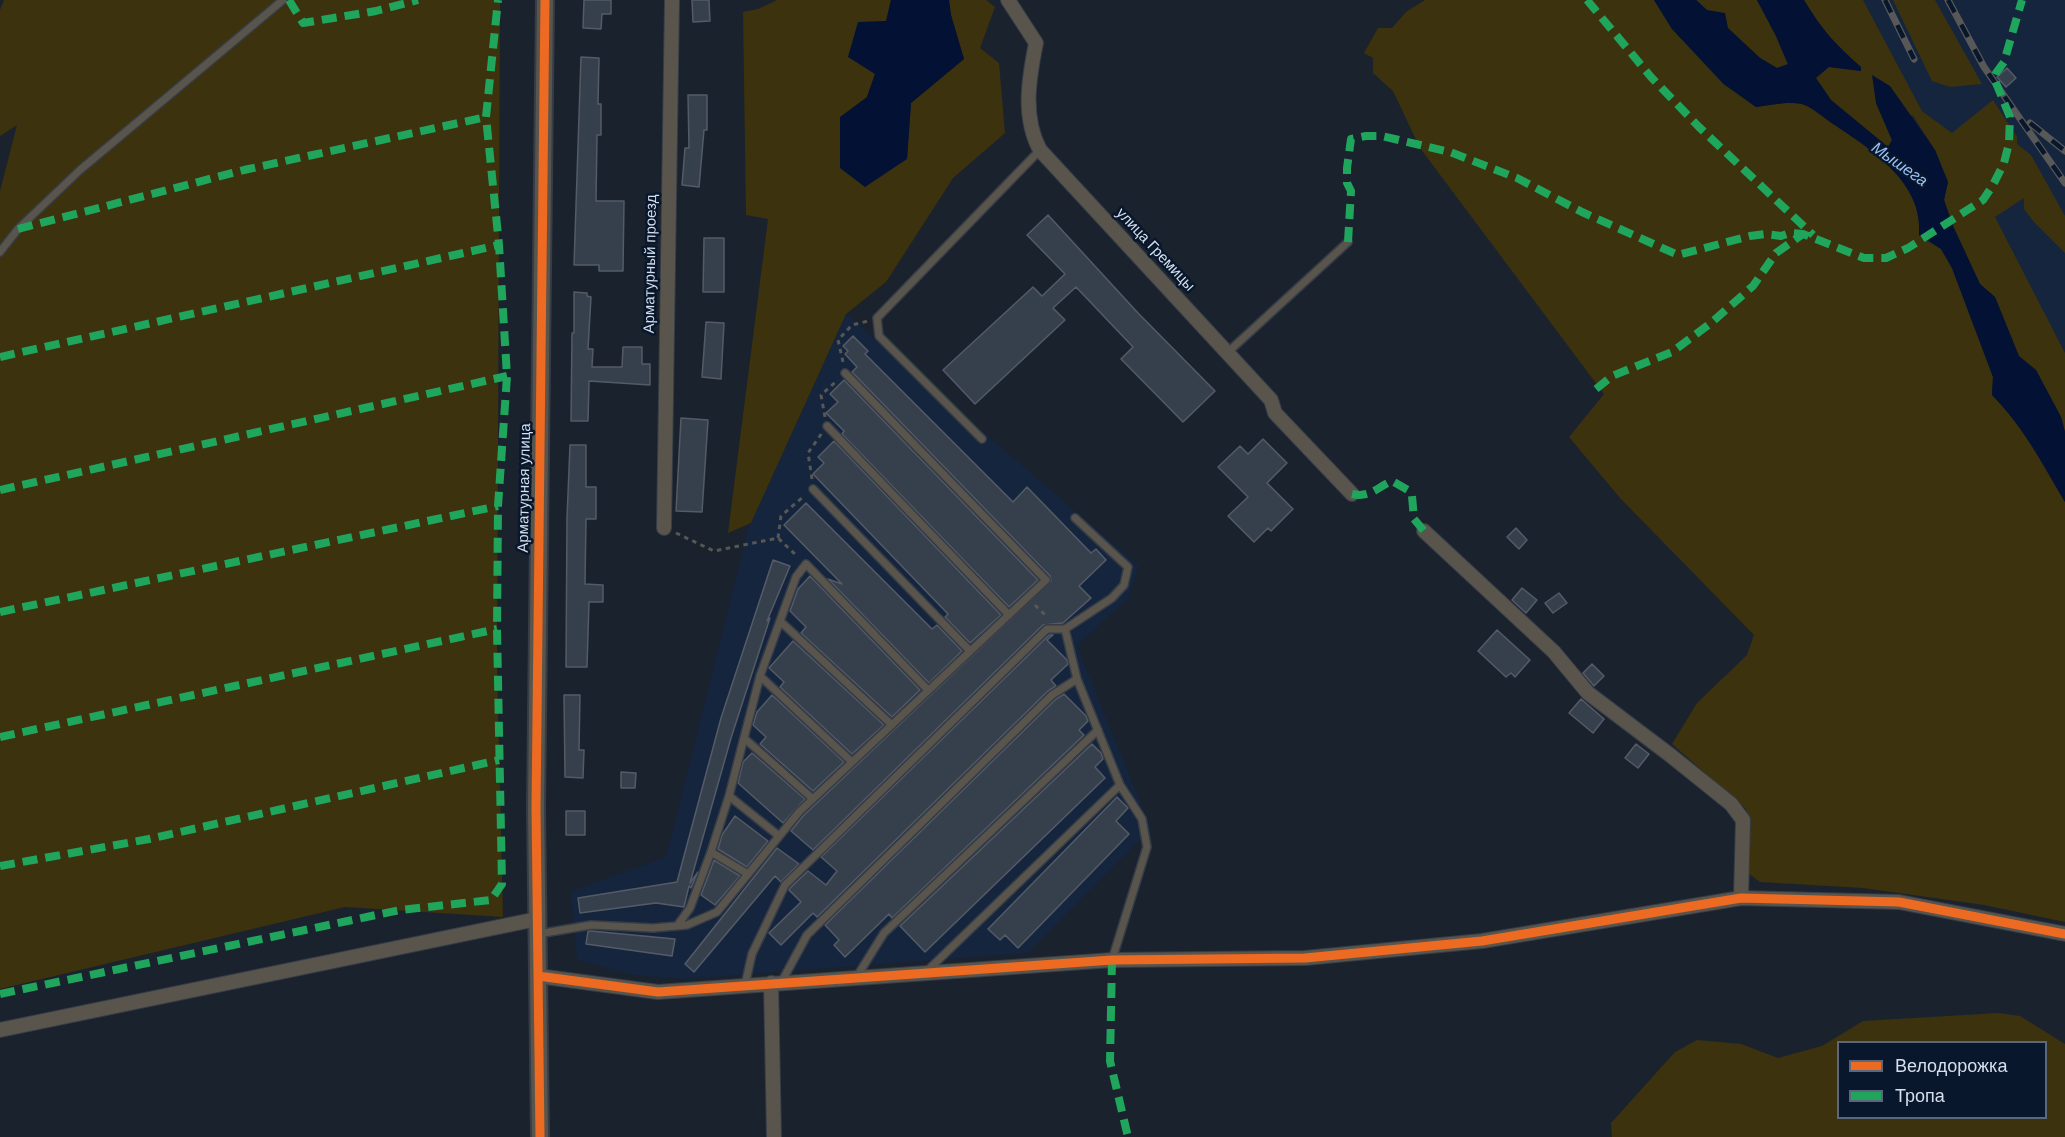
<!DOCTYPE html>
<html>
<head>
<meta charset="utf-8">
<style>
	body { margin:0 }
	#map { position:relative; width:2065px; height:1137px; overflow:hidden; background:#1a222e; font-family:"DM Sans",sans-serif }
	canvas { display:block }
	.legend { position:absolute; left:1837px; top:1041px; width:210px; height:78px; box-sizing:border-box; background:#09172c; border:2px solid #5b677a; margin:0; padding:8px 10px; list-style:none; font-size:18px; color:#d5dfee }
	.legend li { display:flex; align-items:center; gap:12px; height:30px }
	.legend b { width:30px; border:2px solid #5b677a }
</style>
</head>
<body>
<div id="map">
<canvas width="2065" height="1137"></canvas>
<ul class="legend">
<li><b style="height:8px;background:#ed6a23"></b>Велодорожка</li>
<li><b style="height:8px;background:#20a55d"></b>Тропа</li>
</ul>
</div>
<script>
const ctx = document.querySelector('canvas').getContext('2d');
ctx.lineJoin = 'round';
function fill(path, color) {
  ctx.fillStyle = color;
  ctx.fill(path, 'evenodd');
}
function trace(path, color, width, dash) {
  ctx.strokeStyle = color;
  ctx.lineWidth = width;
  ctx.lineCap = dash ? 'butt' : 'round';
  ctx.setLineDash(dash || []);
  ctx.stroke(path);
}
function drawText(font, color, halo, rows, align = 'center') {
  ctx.font = font + ' "DM Sans",sans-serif';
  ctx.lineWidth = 5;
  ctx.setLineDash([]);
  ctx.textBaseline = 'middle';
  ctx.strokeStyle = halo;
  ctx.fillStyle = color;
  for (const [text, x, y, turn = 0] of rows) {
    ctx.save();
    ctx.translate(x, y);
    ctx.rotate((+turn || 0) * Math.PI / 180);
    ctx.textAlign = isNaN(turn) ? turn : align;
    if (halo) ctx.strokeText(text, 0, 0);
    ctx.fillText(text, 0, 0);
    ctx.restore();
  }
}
fill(new Path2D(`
	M1863 0H2065V353L1952 134 1922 111Z
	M846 314 1139 566 1128 598 1077 646 1151 829 1028 953 685 979 633 975 577 960 571 891 666 857 748 530Z`), '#15253e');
fill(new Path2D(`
	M4 0H500L497 666 503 917 345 907 0 989V191L17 125 0 136V10Z
	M777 0H891L875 74 867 97 907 159 911 103 964 59 951 15 949 0H986L995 7 980 48 999 63 1005 133 953 178 886 282 846 314 751 523 728 533 768 219 746 215 743 12 758 9Z
	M1425 0H1654L1672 29 1723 84 1756 107C1770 105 1787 101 1802 104 1812 107 1824 118 1833 124 1871 149 1924 183 1919 235L1941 249 1952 268 1993 377 1992 395 2013 417 2029 440 2065 502V922L1984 905 1863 888 1760 882 1748 873 1749 840 1746 809 1672 744 1697 703 1747 655 1754 635 1620 498 1569 437 1604 394 1420 148 1393 91 1373 73V58L1364 53 1378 28H1392L1406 12Z
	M1696 0H1757L1776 36 1788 65 1777 68 1760 58Z
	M1804 0H1863L1922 111 1952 133 1993 100 2017 137V144L2031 155 2065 216V253L2034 222 2024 209V198L1995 217 2065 353V432L2061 417 2036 370 2019 357 1995 297 1980 284 1953 226 1944 200 1948 182 1935 150 1913 116 1876 103 1892 140 1888 147 1831 100 1815 77 1829 67 1861 71V67C1835 44 1822 30 1804 0Z
	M1893 0H1935L1982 84 1950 87 1932 81Z
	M1999 1013 2020 1016 2065 1044V1137H1612L1611 1123 1675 1052 1697 1040 1741 1044 1778 1058 1822 1046 1863 1021ZM1838 1042H2046V1118H1838Z`), '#3d320e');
fill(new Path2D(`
	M891 0H949L951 15 964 59 911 103 907 159 865 187 840 168V117L867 97 875 74 848 57 858 22 886 21Z
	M1654 0H1696L1707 10 1725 13 1728 28 1760 58 1777 68 1788 64 1776 36 1757 0H1804C1822 30 1835 44 1861 67V71L1829 67 1816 78 1831 100 1888 147 1892 140 1876 103 1872 75 1890 86 1935 150 1948 182 1944 200 1953 226 1980 284 1995 297 2019 356 2036 370 2061 417 2065 432V502C2042 463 2024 428 1992 395L1993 377 1952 268 1941 249 1919 235C1924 183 1871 149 1833 124 1824 118 1812 107 1802 104 1788 101 1770 105 1756 107L1724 84 1672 29Z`), '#021134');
const building = new Path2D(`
	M584 0H611V14H602L601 29 583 28Z
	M692 0H709L710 21 693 22Z
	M581 57 599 58 598 104H601V135H597L596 201H624L623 271H599V265H574Z
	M2007 68 2016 78 2006 87 1997 77Z
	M688 95H707V130H704L699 187 682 185 685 148H689Z
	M1048 215 1138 313 1215 391 1183 422 1121 359 1133 347 1076 287 1053 308 1065 320 975 404 943 370 1033 287 1042 296 1065 274 1027 235Z
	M704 238H724V292H703Z
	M574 292 587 293V296L591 297 588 349H593L592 367H622L623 347H642V364H650V385L589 381 588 421H571L572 333H574Z
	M706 322 724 323 721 379 702 377Z
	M853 336 868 351 865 354 1013 502 1027 487 1091 553 1096 549 1106 560 1079 586 1091 598 1063 623 1043 625 813 850 791 831 803 816 1051 581 1050 576 852 372 857 367 845 354 848 351 843 346Z
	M844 380 1038 580 1009 607 842 434 844 431 826 413 838 402 830 394Z
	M681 418 708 420 702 512 676 511Z
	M1263 439 1287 463 1267 483 1293 509 1271 531 1268 528 1254 542 1228 516 1248 497 1218 467 1240 446 1248 454Z
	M834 441 1001 615 970 643 945 617 948 614 813 474 824 463 818 457Z
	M570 445H586V487H596V519H586L585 584 603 585V602H589L587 667H566L567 518Z
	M806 503 932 629 937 625 962 651 929 683 828 579 842 584 784 525Z
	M1516 528 1527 540 1519 549 1507 537Z
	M773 560 790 566 767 621 770 618 731 738 690 883 698 872 691 888 689 886 684 907 656 903 580 913 578 898 677 882 721 718Z
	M810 576 920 690 892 717 801 633 806 627 790 611 798 589Z
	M1522 588 1537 600 1526 613 1512 600Z
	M1559 593 1567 603 1553 613 1545 603Z
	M1497 630 1530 660 1515 677 1511 673 1506 677 1478 651Z
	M1049 635H1053L1047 640 1067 660 1068 664 1051 680 1056 686 1048 691 817 917 813 913 781 945 769 933 801 902 789 890 790 888 808 871 826 885 837 871 821 857Z
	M793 641 884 725 852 754 780 687 784 682 769 668Z
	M1592 664 1604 676 1594 686 1583 673Z
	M1064 694 1086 716 1088 721 1079 730 1084 735 892 918 889 914 845 957 834 945 839 940 825 925 1056 699Z
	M564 695H580L579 750H584L583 778 565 777Z
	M772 695 844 762 813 791 760 744 766 737 753 725 757 712Z
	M1581 699 1604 719 1593 733 1569 713Z
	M1092 744 1101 753 1103 759 1095 767 1105 778 925 952 900 926Z
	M1636 744 1649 754 1638 768 1625 758Z
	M752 753 805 799 783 823 738 783 743 762Z
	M621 772 636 773 635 788H621Z
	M1117 797 1128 808 1116 821 1129 834 1018 948 1005 935 1000 940 988 929Z
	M566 811H585V835H566Z
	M735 816 768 841 747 867 718 849 722 835Z
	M777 848 799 864 781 882 775 876 694 972 685 964Z
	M714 860 740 876 715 905 701 895Z
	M588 931H591L675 939 672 956 586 944Z`);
fill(building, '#36404d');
trace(building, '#545b66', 1.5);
const service = new Path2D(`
	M0 252 18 229 80 170 283 0
	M1227 353 1348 242
	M827 426 1009 615
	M982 439 879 336 877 318 1040 150
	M813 489 970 651
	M780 621 892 725
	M1065 629 1077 679 1120 785 1142 819 1147 847 1112 960
	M760 676 852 762
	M744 738 813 799
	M729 796 779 836
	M711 852 748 874
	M677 926 690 908 711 852 729 796 760 676 796 577 806 564 928 690
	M538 934 591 925 653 928 687 925 717 912 799 812 1046 580 845 373
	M927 971 1120 785
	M856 978 884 933 1098 730
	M781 983 807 935 1052 695 1077 679
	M745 985 752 954 785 885 1047 629H1065L1112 598 1124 585 1128 567 1075 518`);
const minor = new Path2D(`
	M1008 0 1036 43C1029 78 1022 117 1040 150L1271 400 1275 413 1352 494
	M664 528 672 0
	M1424 531 1554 652 1588 693 1670 755 1731 804 1743 820 1741 898
	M538 976 658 992 1112 960 1305 958 1482 941 1741 898 1899 902 2065 934
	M771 983 774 1137
	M0 1030 537 919`);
const tertiary = new Path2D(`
	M540 1137 536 807 545 0`);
trace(service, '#363d47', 10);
trace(minor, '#363d47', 16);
trace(tertiary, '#363d47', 20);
trace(new Path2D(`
	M843 362 838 340 852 325 868 321
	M825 417 821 395 838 380
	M812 479 808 453 822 433
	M676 533 714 551 778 538 798 557
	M778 538 781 516 804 496
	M1035 605 1047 617`), '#575753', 3, [4.5, 4.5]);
trace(service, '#59554c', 7);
trace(minor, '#59554c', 14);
trace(tertiary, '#59554c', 16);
const rail = new Path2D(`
	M1885 0 1914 59
	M1948 0 1984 67 2065 183
	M2030 123 2065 151`);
trace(rail, '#575857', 7);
trace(rail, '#09172c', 4.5, [14]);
trace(new Path2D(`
	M289 0 303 23 376 11 418 0
	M1587 0 1651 77 1699 127 1813 235
	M18 229 244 170 486 117
	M1348 242 1351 191 1347 183V168L1351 139 1366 136H1382L1450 152 1517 178 1582 212 1678 255 1750 236 1765 234 1781 236 1790 233 1803 234 1864 258H1886L1908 248 1983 200 1993 185 2004 163 2009 143 2010 117 1994 78 1996 73 2004 62 2022 0
	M0 357 499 245
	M1596 389 1612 376 1672 352 1711 323 1753 286 1776 253 1803 234
	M0 490 507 376
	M1352 494C1370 498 1376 488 1392 481L1408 490 1412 496 1414 519 1424 531
	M0 612 498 506
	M0 737 497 629
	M0 866 149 839 499 760
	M1112 960 1110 1061 1128 1137
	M0 994 400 910 491 900 502 884 497 629 498 506 507 376 499 245 486 117 498 0`), '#20a55d', 8, [15, 8]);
trace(new Path2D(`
	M538 976 658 992 1112 960 1305 958 1482 941 1741 898 1899 902 2065 934
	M540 1137 536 807 545 0`), '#ed6a23', 9);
drawText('15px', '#d5dfee', '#09172c', [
	["улица Гремицы",1155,250,47],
	["Арматурный проезд",651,264,-89],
	["Арматурная улица",525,488,-89]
]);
drawText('italic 16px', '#9bc1f8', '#09172c', [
	["Мышега",1899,165,35]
]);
</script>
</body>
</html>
